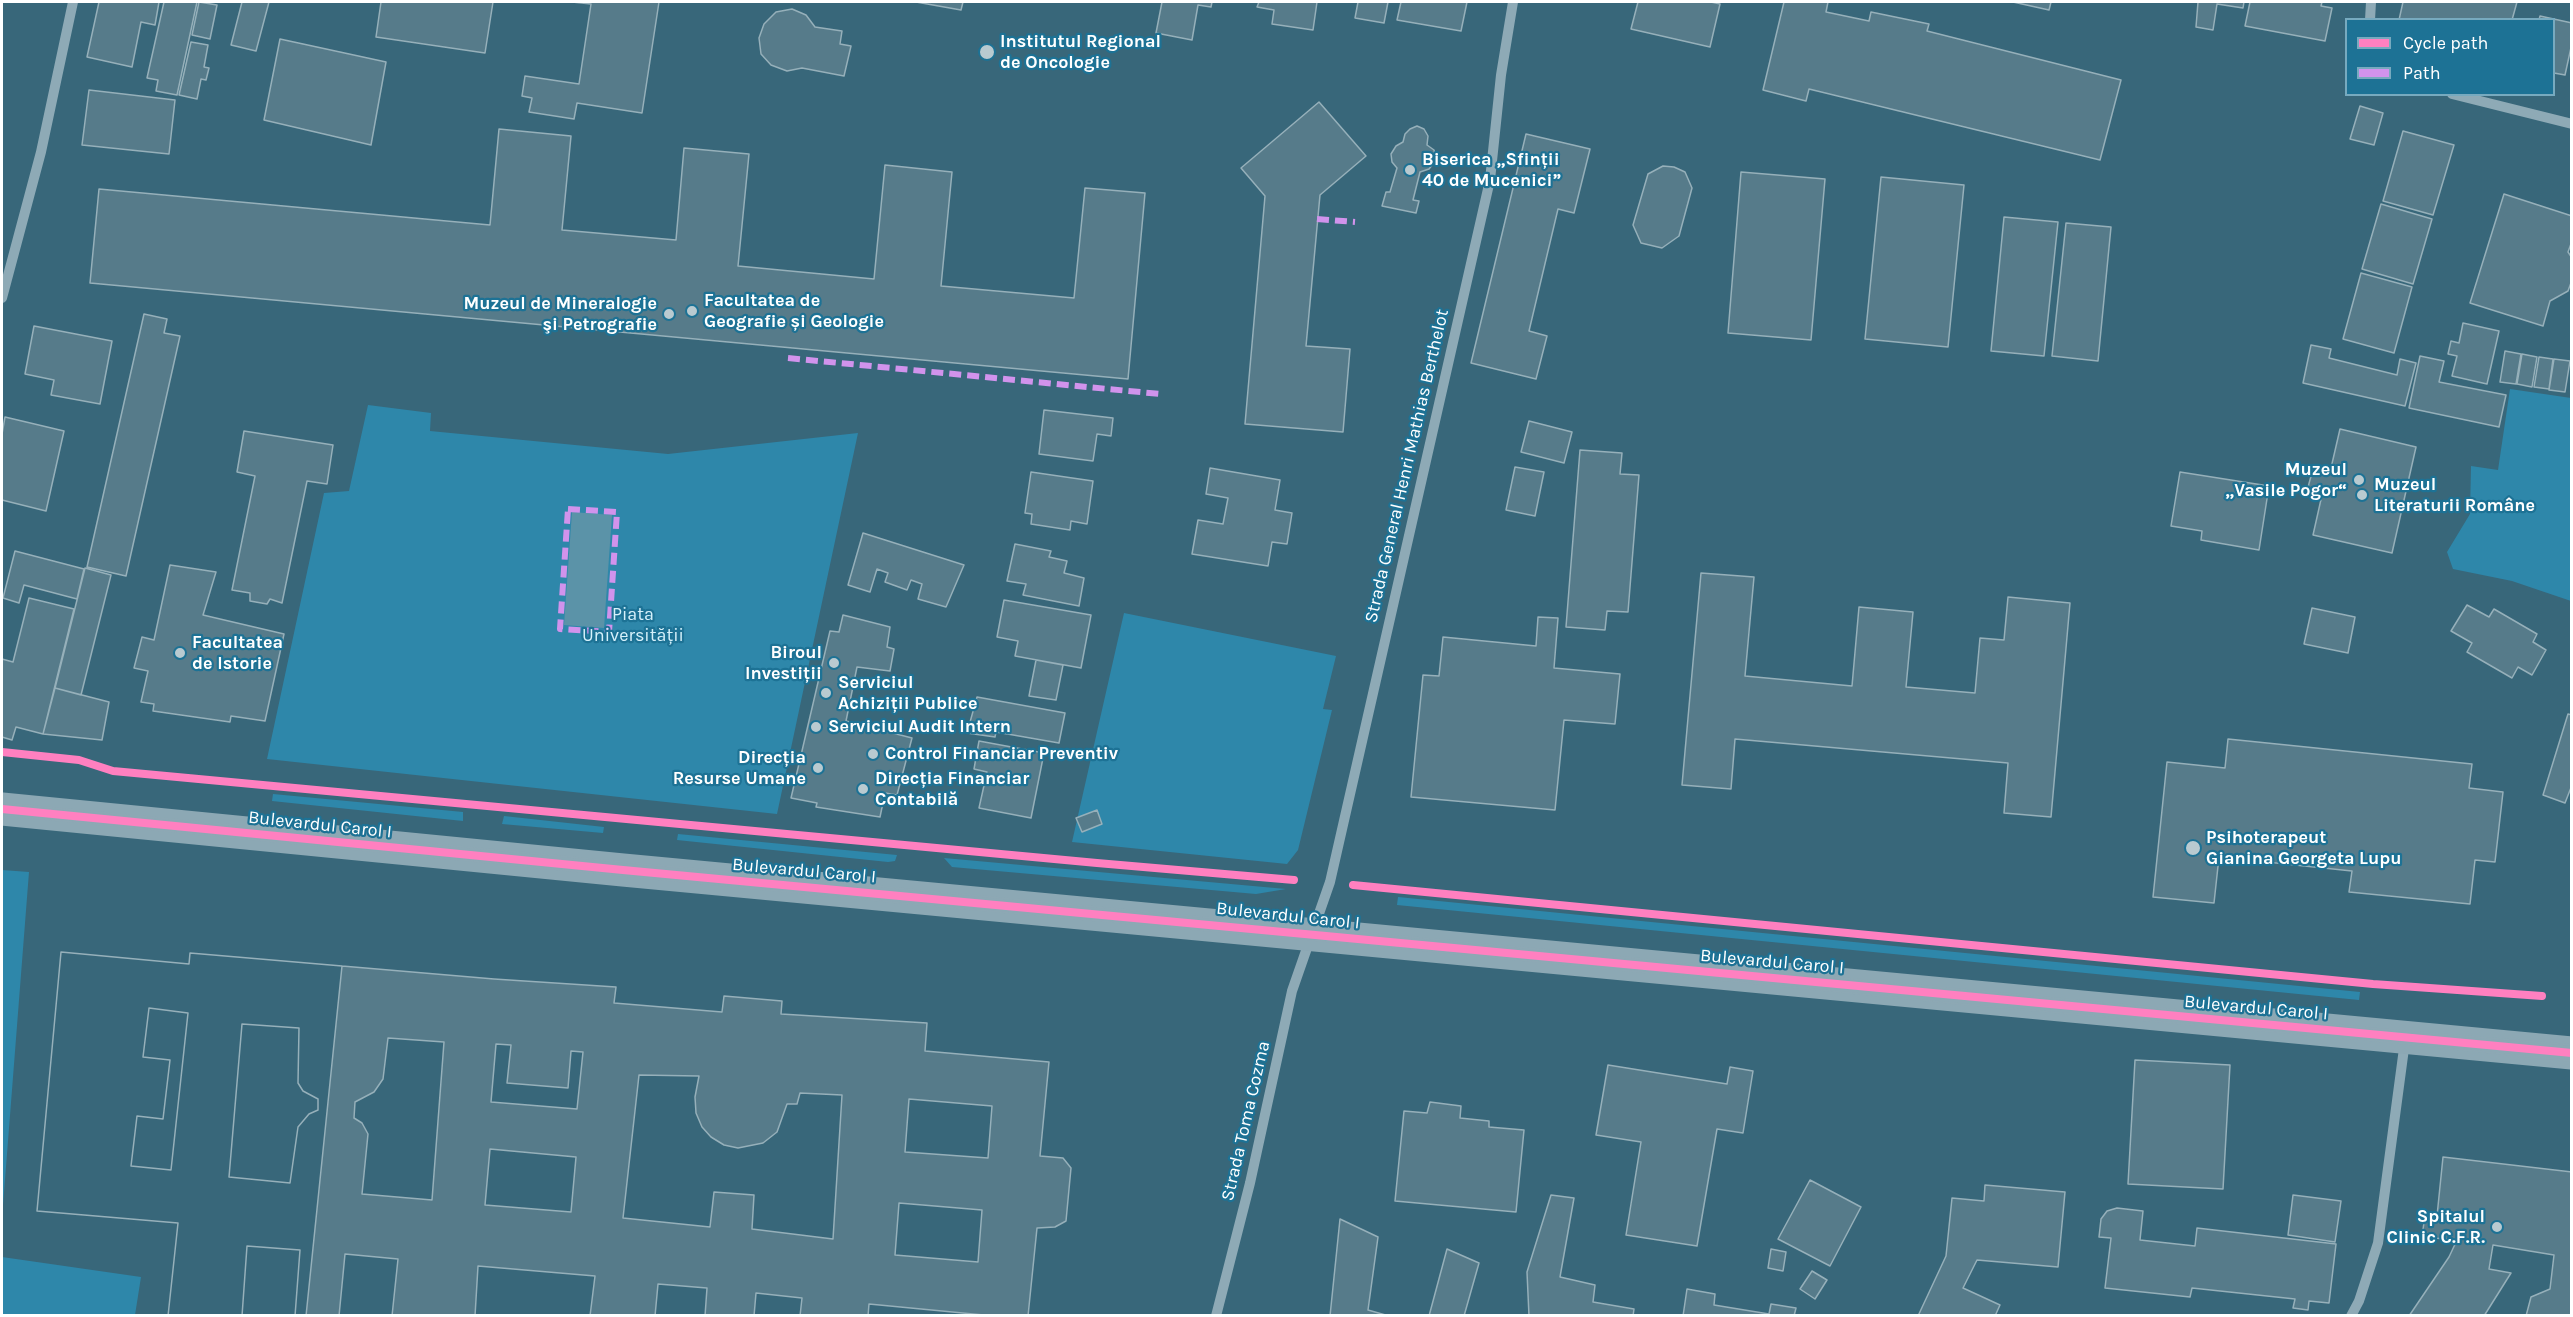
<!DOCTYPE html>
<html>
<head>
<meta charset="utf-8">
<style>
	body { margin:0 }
	#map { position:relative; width:2573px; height:1317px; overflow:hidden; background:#38677a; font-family:Karla,sans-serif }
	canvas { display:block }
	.frame { position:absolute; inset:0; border:3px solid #fff; pointer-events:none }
	.legend { position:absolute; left:2345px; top:18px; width:210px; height:78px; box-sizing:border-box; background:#1d7295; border:2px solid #77aabf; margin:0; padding:8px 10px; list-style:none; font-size:18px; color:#fff }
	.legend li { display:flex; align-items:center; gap:12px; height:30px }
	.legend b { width:30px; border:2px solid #77aabf }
</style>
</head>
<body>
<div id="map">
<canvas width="2573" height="1317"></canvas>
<div class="frame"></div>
<ul class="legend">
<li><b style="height:8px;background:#ff80c0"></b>Cycle path</li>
<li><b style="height:8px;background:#d193ec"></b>Path</li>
</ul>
</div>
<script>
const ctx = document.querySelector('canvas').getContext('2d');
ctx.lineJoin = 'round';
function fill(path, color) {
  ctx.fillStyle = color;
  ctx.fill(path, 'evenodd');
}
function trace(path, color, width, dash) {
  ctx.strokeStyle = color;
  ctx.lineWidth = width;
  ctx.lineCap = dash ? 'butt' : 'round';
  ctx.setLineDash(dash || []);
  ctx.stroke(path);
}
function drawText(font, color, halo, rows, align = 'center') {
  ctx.font = font + ' Karla,sans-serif';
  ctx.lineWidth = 4.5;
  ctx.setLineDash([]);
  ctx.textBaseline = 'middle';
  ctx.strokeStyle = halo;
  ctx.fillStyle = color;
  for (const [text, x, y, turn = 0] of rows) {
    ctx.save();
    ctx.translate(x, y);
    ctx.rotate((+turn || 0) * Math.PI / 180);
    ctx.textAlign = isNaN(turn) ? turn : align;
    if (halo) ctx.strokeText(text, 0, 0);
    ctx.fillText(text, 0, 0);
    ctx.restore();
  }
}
fill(new Path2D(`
	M2510 389 2571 398V601L2512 581 2453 569 2447 552 2470 514 2471 466 2498 470Z
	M368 405 431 413 430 431 668 454 858 433 777 814 267 759 324 493 349 491Z
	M1124 613 1336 656 1323 709 1332 710 1298 850 1287 864 1072 842Z
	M273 794 463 812V821L272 801Z
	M504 816 604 827 603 833 502 824Z
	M678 834 897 855 895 861 888 862 677 840Z
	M944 858 1286 889 1256 894 952 867Z
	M2 870 29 872 2 1218Z
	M1398 897 2360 992 2359 1000 1397 905Z
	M2 1257 141 1277 135 1315H2Z`), '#2e87aa');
fill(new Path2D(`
	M572 512 612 515 604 628 564 625Z`), '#5b93a8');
const building = new Path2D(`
	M99 2H159L155 25 141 22 132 67 87 57Z
	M164 2H197L177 95 156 91 158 80 147 78Z
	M199 2 217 5 210 39 192 35Z
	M242 2H269L256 51 231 45Z
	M381 2H493L485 53 376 37Z
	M572 2H659L642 113 577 103 574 119 529 112 532 98 522 96 525 76 579 84 591 4Z
	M916 2H963L961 10Z
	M1162 2H1212L1211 7 1198 5 1192 40 1156 33Z
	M1259 2H1317L1313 30 1272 24 1274 10 1257 7Z
	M1358 2H1388L1384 23 1355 18Z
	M1401 2H1467L1461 31 1397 20Z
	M1638 2H1711L1720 4 1710 47 1631 29Z
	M1784 2H1828L1826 12 1869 21 1871 12 1929 24 1927 31 2121 80 2100 160 1809 89 1806 101 1763 90Z
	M2013 2H2051L2049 10Z
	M2198 2H2244L2243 8 2217 4 2213 30 2196 27Z
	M2250 2H2322L2321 6 2332 8 2325 41 2245 26Z
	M2403 2H2517L2512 20H2399Z
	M792 9 806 15 815 27 842 31 840 44 851 46 844 76 802 68 787 71 771 65 761 54 759 38 764 24 776 12Z
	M2540 16 2572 23V43L2565 75 2554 73V20H2539Z
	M280 39 386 62 371 145 264 120Z
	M191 42 208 45 204 67 209 68 206 80 201 79 197 99 179 95Z
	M89 90 175 100 169 154 82 145Z
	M1319 102 1366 156 1320 195 1306 346 1350 349 1343 432 1245 424 1265 196 1241 168Z
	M2360 106 2383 113 2374 145 2350 139Z
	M1417 126 1424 129 1428 136 1427 145 1434 150 1436 160 1429 169 1420 172 1413 200 1419 201 1416 213 1382 206 1386 192H1390L1397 168 1392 162 1391 154 1396 146 1403 142 1405 134 1410 129Z
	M499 129 571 136 562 230 676 240 684 148 749 154 738 266 874 279 885 165 952 172 941 286 1074 298 1085 188 1145 193 1128 379 90 283 99 189 490 225Z
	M2403 131 2454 145 2433 215 2383 201Z
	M1526 134 1590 149 1574 213 1558 209 1529 331 1547 336 1536 379 1471 363Z
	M1663 166 1674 167 1685 172 1692 188 1679 236 1662 248 1641 243 1633 225 1648 174Z
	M1741 172 1825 179 1811 340 1728 333Z
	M1881 177 1964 185 1948 347 1865 339Z
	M2504 194 2572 216V241L2568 252 2572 258V280L2568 291 2550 301 2543 326 2470 303Z
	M2381 204 2432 219 2413 284 2362 269Z
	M2004 217 2058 222 2044 356 1991 351Z
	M2066 223 2111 227 2098 361 2052 356Z
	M2361 273 2412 287 2394 353 2343 339Z
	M144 314 167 319 164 333 180 336 126 576 87 567Z
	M2463 323 2499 331 2487 384 2452 376 2457 356 2448 354 2451 341 2459 343Z
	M34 326 112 341 100 404 51 395 54 380 25 374Z
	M2311 345 2331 349 2329 358 2397 375 2400 359 2416 363 2405 406 2303 383Z
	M2505 351 2521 354 2516 384 2500 382Z
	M2522 354 2537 357 2532 387 2517 384Z
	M2420 356 2444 361 2439 382 2506 395 2499 427 2409 408Z
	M2539 357 2553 359 2549 389 2534 387Z
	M2554 359 2570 361 2565 392 2549 390Z
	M1044 410 1113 418 1111 436 1097 434 1093 461 1039 454Z
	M5 417 64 431 46 511 2 500V434Z
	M1529 421 1572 432 1564 463 1521 452Z
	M2340 429 2416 447 2392 553 2313 535 2322 495 2307 491 2314 465 2331 468Z
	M244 431 333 445 327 484 307 481 282 603 270 599 267 604 250 601V593L232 590 255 476 237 472Z
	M1580 450 1622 453 1620 474 1639 475 1628 612 1607 611 1605 630 1566 627Z
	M1515 467 1544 472 1535 516 1506 510Z
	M1210 468 1280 480 1275 510 1292 513 1287 544 1272 542 1268 566 1192 554 1198 520 1223 524 1228 498 1206 494Z
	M1031 472 1093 481 1087 524 1071 521 1070 530 1031 524 1032 514 1025 513Z
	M2180 472 2269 486 2259 550 2201 540 2202 531 2171 526Z
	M863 533 964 565 946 607 918 599 922 584 911 580 907 590 885 582 888 573 877 569 870 592 848 585Z
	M1015 544 1051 551 1049 557 1067 561 1064 573 1084 578 1079 606 1023 595 1026 584 1007 581Z
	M15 551 84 569 77 599 24 585 19 603 3 598Z
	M170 565 216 572 203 615 284 634 265 721 231 716 230 722 153 711 154 704 141 702 148 671 134 668 142 637 154 640Z
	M85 568 111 575 81 695 55 688Z
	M1701 573 1754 577 1745 676 1852 686 1859 607 1913 612 1906 687 1975 693 1980 638 2004 640 2008 597 2070 603 2051 817 2004 813 2008 763 1735 739 1731 789 1682 785Z
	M29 598 74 609 43 734 16 727 12 740 2 737V659L13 662Z
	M1004 600 1091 615 1081 668 1015 656 1018 641 997 637Z
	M2467 605 2489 617 2494 609 2537 634 2533 642 2546 650 2532 675 2518 667 2512 678 2467 652 2472 643 2451 631Z
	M2312 608 2355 617 2348 653 2304 644Z
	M843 615 890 627 887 647 894 649 890 671 857 667 846 721 912 738 897 795 885 793 880 817 816 807 817 803 791 798 830 631 839 632Z
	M1538 617 1558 618 1554 668 1620 674 1615 724 1564 720 1555 810 1411 797 1423 675 1439 676 1443 637 1536 646Z
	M1036 660 1063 665 1056 700 1029 696Z
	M55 688 109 702 102 740 43 734Z
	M977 697 1065 713 1059 743 996 732 995 737 967 733Z
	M2568 714 2572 715V785L2565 803 2543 795Z
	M2228 739 2472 764 2469 788 2503 792 2495 862 2475 860 2470 904 2349 892 2352 871 2219 857 2214 903 2153 897 2167 762 2225 768Z
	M979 741 1044 753 1031 818 979 808 987 772 974 769Z
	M1097 810 1102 824 1082 832 1076 818Z
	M61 952 189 964 190 953 342 966 306 1316H295L300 1250 247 1246 242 1316H168L178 1223 37 1211ZM149 1008 188 1013 171 1170 131 1166 137 1116 163 1119 170 1060 143 1057ZM242 1024 299 1028 298 1083 303 1091 318 1099V1110L309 1114 298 1127 290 1183 229 1177Z
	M61 952 189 964 190 953 494 979 616 987 614 1003 722 1012 724 996 782 1001 781 1014 927 1023 925 1051 1049 1062 1040 1156 1063 1158 1071 1168 1066 1221 1055 1227 1037 1228 1028 1316H994L869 1304 868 1316H800L802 1298 756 1293 754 1316H705L707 1288 658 1284 655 1316H590L595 1276 478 1266 475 1316H392L398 1259 345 1254 339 1316H295L300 1250 247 1246 242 1316H168L178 1223 37 1211ZM149 1008 188 1013 171 1170 131 1166 137 1116 163 1119 170 1060 143 1057ZM242 1024 299 1028 298 1083 303 1091 318 1099V1110L309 1114 298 1127 290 1183 229 1177ZM388 1038 444 1042 432 1200 362 1194 368 1134 362 1123 354 1118 355 1102 374 1092 383 1079ZM496 1044 511 1045 507 1083 568 1088 571 1051 583 1052 577 1109 491 1102ZM639 1075 699 1076 695 1097 696 1113 702 1127 711 1137 724 1145 738 1148 763 1143 777 1132 787 1104H797L800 1093 842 1095 833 1239 752 1229 754 1195 714 1192 710 1227 623 1218ZM909 1099 992 1106 988 1158 905 1152ZM490 1149 576 1157 571 1212 485 1205ZM899 1203 982 1210 978 1262 895 1255Z
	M2135 1060 2230 1065 2223 1189 2128 1184Z
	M1608 1065 1727 1084 1730 1067 1753 1071 1743 1133 1717 1129 1697 1246 1626 1235 1641 1142 1596 1135Z
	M1430 1102 1461 1106 1460 1118 1489 1121V1127L1524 1130 1516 1212 1395 1201 1404 1111 1427 1113Z
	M2443 1157 2572 1172V1316H2526L2531 1297 2550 1289 2554 1255 2493 1245 2489 1269 2511 1273 2484 1316H2409L2449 1257 2457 1240 2422 1237 2425 1215 2437 1216Z
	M1810 1180 1861 1207 1830 1266 1778 1239Z
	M1985 1185 2065 1192 2058 1267 1977 1260 1963 1288 2000 1305 1995 1316H1918L1946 1256 1952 1198 1984 1201Z
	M1551 1195 1574 1198 1560 1277 1595 1285 1593 1302 1634 1309 1633 1316H1529L1527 1272Z
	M2293 1195 2341 1201 2335 1242 2288 1235Z
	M2117 1208 2143 1211 2140 1240 2195 1246 2197 1228 2336 1244 2329 1303 2309 1301 2308 1310 2293 1308 2295 1299 2192 1288 2190 1297 2105 1288 2111 1238 2099 1237 2101 1219 2107 1211Z
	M1340 1219 1378 1237 1368 1310 1389 1316H1330Z
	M1447 1249 1479 1263 1464 1316H1429Z
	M1771 1249 1786 1252 1783 1271 1768 1268Z
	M1812 1271 1827 1280 1815 1299 1800 1289Z
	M1687 1289 1715 1294 1714 1305 1769 1314 1771 1304 1796 1308 1794 1316H1683Z`);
fill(building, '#567b8a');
trace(building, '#96b0ba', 1.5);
trace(new Path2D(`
	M2370 20 2371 2
	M2452 94 2572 124
	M2 298 41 152 73 2
	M1216 1316 1250 1183 1292 991 1330 882 1490 180 1501 75 1513 2
	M2351 1316 2359 1301 2378 1243 2405 1041`), '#8eaab6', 10);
trace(new Path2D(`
	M2 809 623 870 2572 1053`), '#8ca8b4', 33);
trace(new Path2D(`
	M2 803 2368 1028 2572 1045
	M2 815 911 904 1379 946 1971 1005 2367 1040 2572 1061`), '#8da8b4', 1.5);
trace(new Path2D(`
	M1317 219 1355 222
	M788 358 1160 394
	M568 509 617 512 609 632 560 629Z`), '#d193ec', 6, [12, 6]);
trace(new Path2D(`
	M2 752 79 760 113 771 1097 863 1294 880
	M2 809 623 870 2572 1053
	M1353 885 2373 984 2542 996`), '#ff80c0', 8);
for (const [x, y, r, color] of [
	[987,52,8,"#b9cad0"],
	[1410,170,6,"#b9cad0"],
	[692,311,6,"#b9cad0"],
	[669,314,6,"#b9cad0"],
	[2359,480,6,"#b9cad0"],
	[2362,495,6,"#b9cad0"],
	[180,653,6,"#b9cad0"],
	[834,663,6,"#b9cad0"],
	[826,693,6,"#b9cad0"],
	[816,727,6,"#b9cad0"],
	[873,754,6,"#b9cad0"],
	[818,768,6,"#b9cad0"],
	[863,789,6,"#b9cad0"],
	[2193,848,8,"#b9cad0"],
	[2497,1227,6,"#b9cad0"]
]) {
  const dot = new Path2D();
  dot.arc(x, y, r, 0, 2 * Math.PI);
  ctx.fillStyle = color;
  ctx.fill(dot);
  trace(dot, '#1d7295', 2);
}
drawText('bold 18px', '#fff', '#1d7295', [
	["Institutul Regional",1000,42],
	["de Oncologie",1000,63],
	["Biserica „Sfinții",1422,160],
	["40 de Mucenici”",1422,181],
	["Facultatea de",704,301],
	["Geografie și Geologie",704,322],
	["Muzeul de Mineralogie",657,304,"right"],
	["şi Petrografie",657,325,"right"],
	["Muzeul",2347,470,"right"],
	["„Vasile Pogor“",2347,491,"right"],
	["Muzeul",2374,485],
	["Literaturii Române",2374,506],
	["Facultatea",192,643],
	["de Istorie",192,664],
	["Biroul",822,653,"right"],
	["Investiții",822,674,"right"],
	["Serviciul",838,683],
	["Achiziții Publice",838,704],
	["Serviciul Audit Intern",828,727],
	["Control Financiar Preventiv",885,754],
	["Direcția",806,758,"right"],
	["Resurse Umane",806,779,"right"],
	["Direcția Financiar",875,779],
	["Contabilă",875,800],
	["Psihoterapeut",2206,838],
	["Gianina Georgeta Lupu",2206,859],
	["Spitalul",2485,1217,"right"],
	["Clinic C.F.R.",2485,1238,"right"]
], 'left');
drawText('18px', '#fff', '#1d7295', [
	["Strada General Henri Mathias Berthelot",1407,466,-77],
	["Bulevardul Carol I",320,825,6],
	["Bulevardul Carol I",804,871,5],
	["Bulevardul Carol I",1288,916,6],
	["Bulevardul Carol I",1772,962,5],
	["Bulevardul Carol I",2256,1008,5],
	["Strada Toma Cozma",1246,1121,-77]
]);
drawText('18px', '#d6f1fb', '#1d7295', [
	["Piata",633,615],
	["Universității",633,636]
]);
</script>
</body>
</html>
